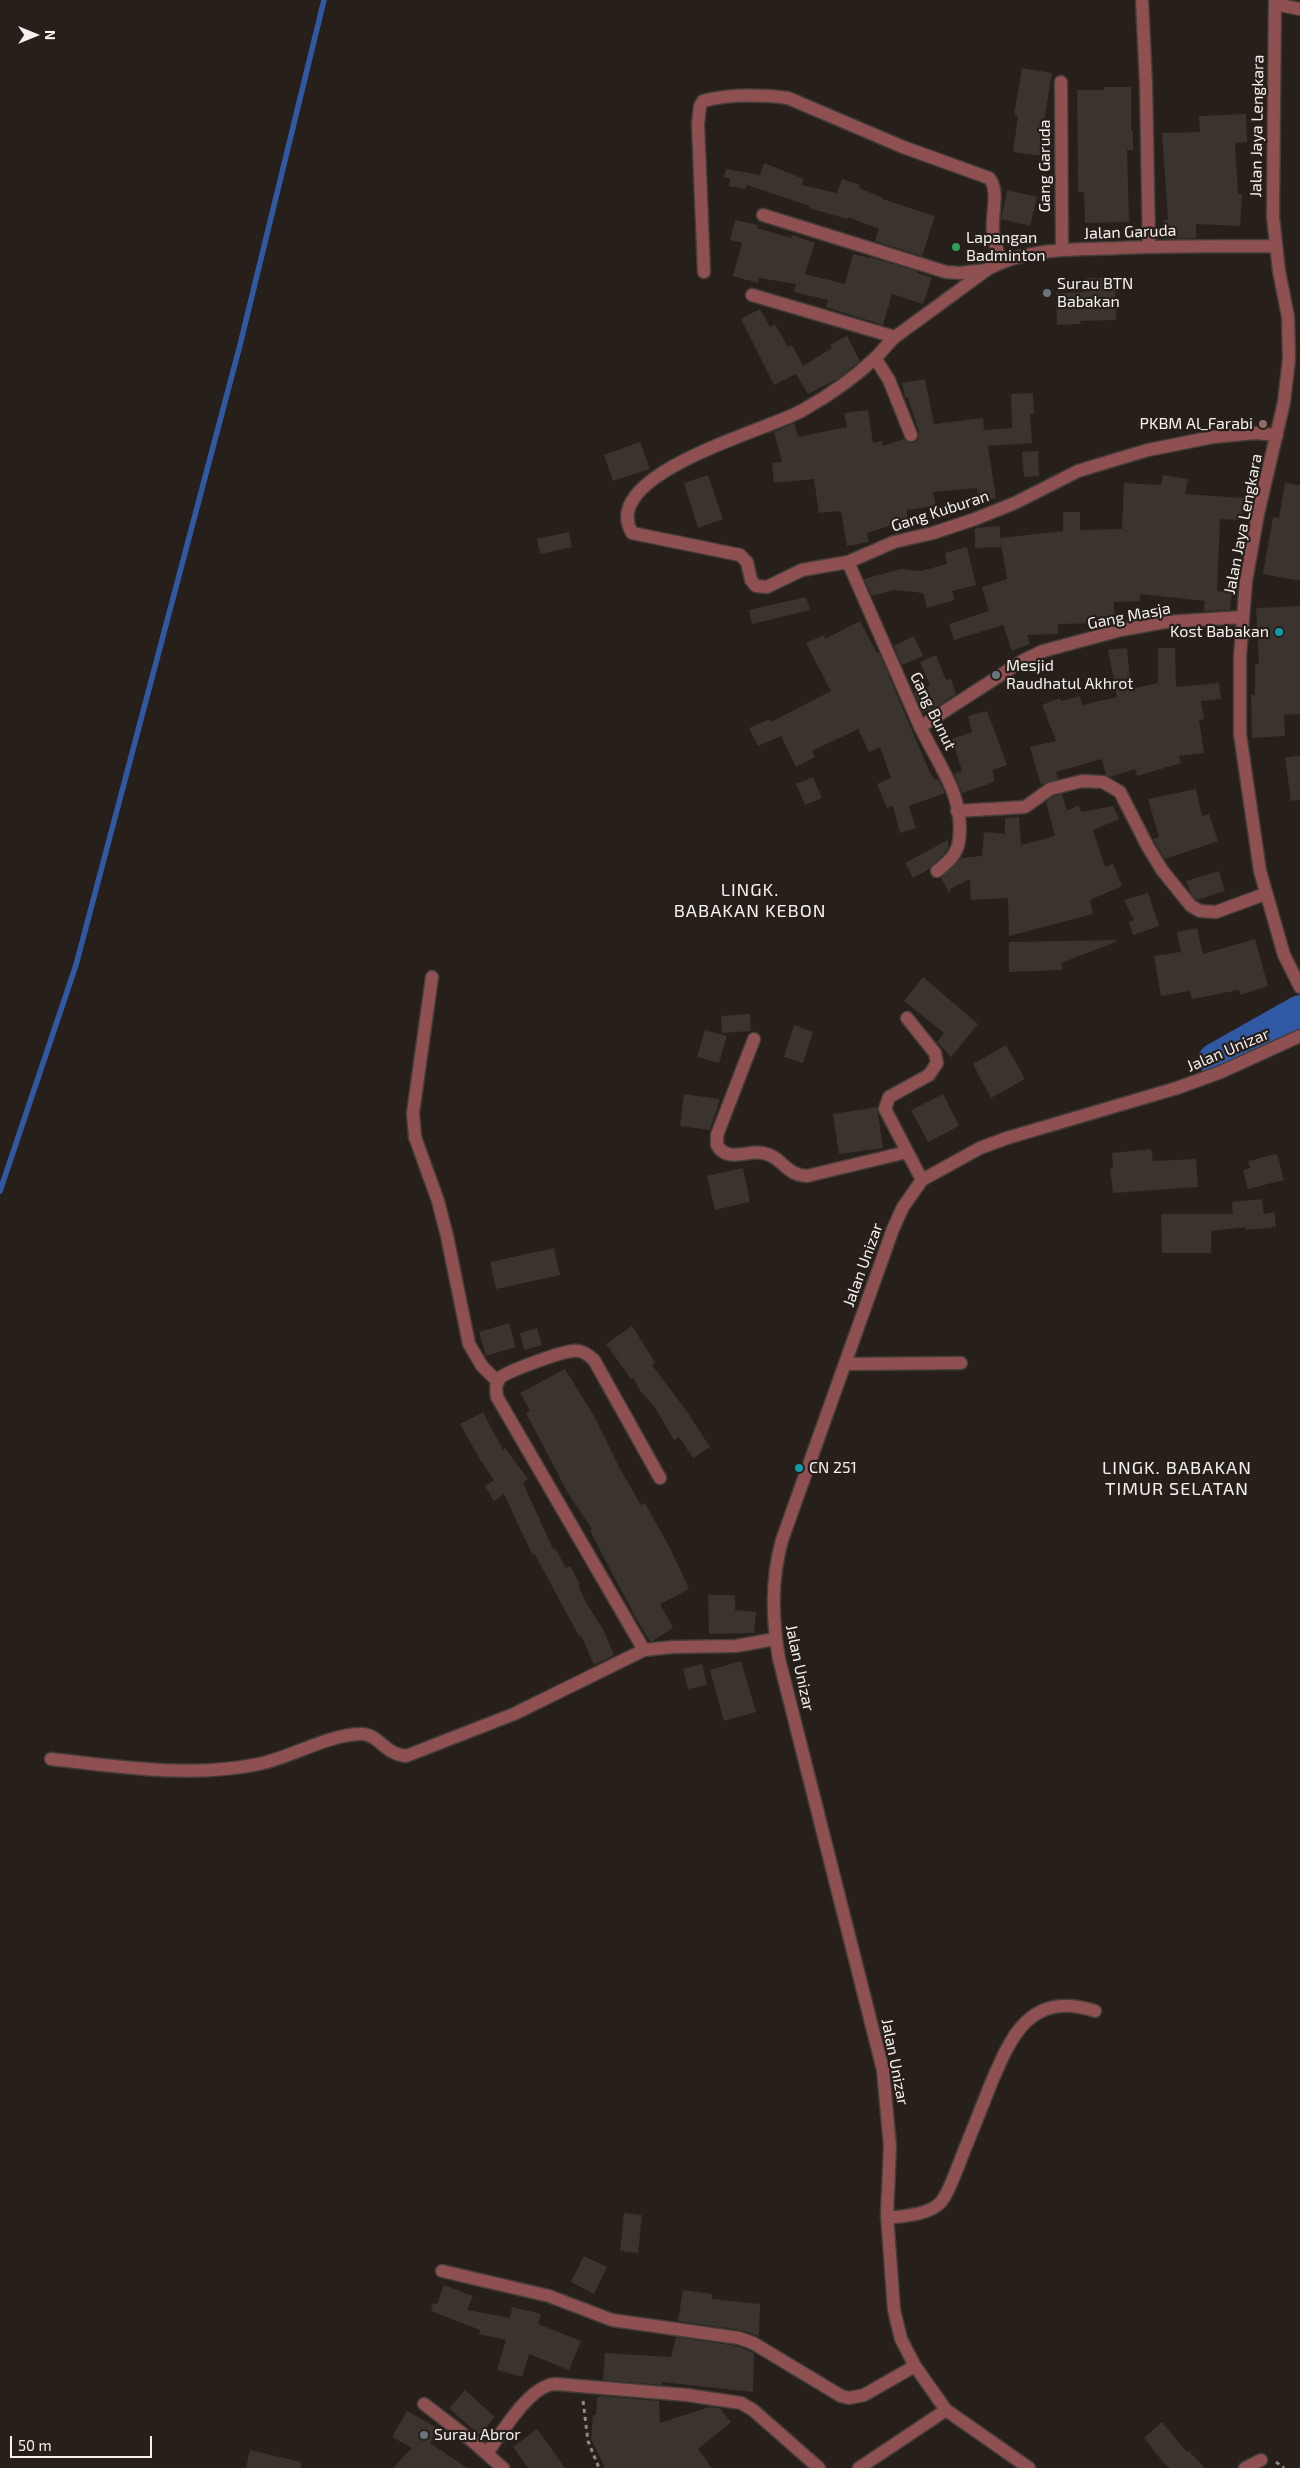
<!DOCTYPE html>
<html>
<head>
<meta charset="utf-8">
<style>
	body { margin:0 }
	#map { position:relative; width:1300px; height:2468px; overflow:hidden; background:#261f1a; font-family:"Exo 2",sans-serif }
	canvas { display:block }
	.north { position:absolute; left:10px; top:10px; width:50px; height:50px; -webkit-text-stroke:4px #261f1a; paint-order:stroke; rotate:90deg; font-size:14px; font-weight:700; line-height:20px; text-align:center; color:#f6f1ee }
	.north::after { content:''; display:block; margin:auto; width:18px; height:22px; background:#f6f1ee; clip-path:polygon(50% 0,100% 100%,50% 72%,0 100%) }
	.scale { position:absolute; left:10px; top:2436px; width:142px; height:22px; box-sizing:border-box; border:2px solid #f6f1ee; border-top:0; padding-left:6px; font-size:15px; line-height:18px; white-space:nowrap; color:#f6f1ee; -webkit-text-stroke:4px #261f1a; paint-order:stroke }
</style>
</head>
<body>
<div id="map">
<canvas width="1300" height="2468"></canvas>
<div class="north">N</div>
<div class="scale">50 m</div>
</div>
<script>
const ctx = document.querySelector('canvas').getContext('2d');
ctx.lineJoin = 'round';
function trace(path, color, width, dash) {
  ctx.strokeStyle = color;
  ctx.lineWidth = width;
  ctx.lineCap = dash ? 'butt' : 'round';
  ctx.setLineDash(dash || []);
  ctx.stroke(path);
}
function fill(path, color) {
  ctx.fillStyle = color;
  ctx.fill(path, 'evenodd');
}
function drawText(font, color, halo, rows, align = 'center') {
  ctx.font = font + ' "Exo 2",sans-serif';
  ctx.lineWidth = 4.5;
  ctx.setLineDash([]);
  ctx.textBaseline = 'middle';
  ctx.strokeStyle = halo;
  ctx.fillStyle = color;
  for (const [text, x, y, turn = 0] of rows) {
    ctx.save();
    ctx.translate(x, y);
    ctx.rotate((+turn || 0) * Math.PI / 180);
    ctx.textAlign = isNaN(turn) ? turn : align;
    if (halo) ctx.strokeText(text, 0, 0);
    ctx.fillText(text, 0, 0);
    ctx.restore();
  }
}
trace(new Path2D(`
	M0 1191 76 965 240 345 324 0`), '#3159a3', 5.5);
trace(new Path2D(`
	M1215 1060 1300 1012`), '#3159a3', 34);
fill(new Path2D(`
	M1022 68 1052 73 1042 134 1046 135 1043 156 1013 152 1018 116 1014 115Z
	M1104 87H1131V131H1133V150H1127L1129 222 1085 223 1084 192H1078L1077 90H1104Z
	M1246 114 1247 142 1235 143 1238 194H1242L1240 226 1196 224V238L1165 239 1164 220H1168L1162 133 1200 132 1199 116Z
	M764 163 804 179 802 185 837 193 842 179 860 185 859 188 883 198 882 199 935 216 922 256 875 241 879 229 848 217 847 219 809 208 810 206 747 185 746 189 729 186 730 179 724 177 726 169 760 175Z
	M1007 190 1037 197 1030 226 1001 219Z
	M735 220 758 225 757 228 791 238 792 235 815 243 805 274 845 284 853 254 869 258V257L917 271V273L932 278 923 304 892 294 883 325 826 307 828 300 794 292 796 284 759 278 758 283 733 276 742 243 730 240Z
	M1085 278H1115L1116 320 1080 321 1081 324 1057 325 1056 293 1085 292Z
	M760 309 770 327 775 324 788 347 792 345 803 366 832 348 830 345 847 336 860 361 839 378 808 394 796 374 774 385 741 319Z
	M925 379 934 424 983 418 984 430 1012 428 1011 394 1033 393 1034 413 1030 414 1032 443 988 446 996 498 979 501 977 488 933 492 936 506 907 510V520L867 533 869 542 847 546 841 511 819 513 814 479 774 483 772 463 782 462 774 432 794 423 798 437 847 427 844 413 868 410 873 443 882 441 883 446 904 439 909 443H914L918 440 919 432 908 398H905L902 383Z
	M640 442 650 469 613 481 604 455Z
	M1038 451 1039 476 1024 477 1022 452Z
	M708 475 723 519 698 528 684 483Z
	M1163 475 1188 479 1185 494 1243 498 1241 520 1220 519 1217 591 1232 593 1230 610 1203 611 1205 601 1140 594V601L1114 602 1115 623 1058 624V634L1027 635 1030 644 1012 651 1003 625 954 640 949 624 989 611 982 587 1007 579 1000 538 1001 547 975 548V528L1000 526V538L1063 531V512H1080V530L1122 529 1124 483 1161 485Z
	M1285 483 1300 485V581L1263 574 1273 517 1279 518Z
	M569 532 572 547 540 554 537 539Z
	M967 547 976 585 952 591 955 600 927 608 923 593 894 590 872 596 864 579 901 569 921 571 947 564 945 553Z
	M806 597 810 610 752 624 749 610Z
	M1300 606V714L1284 715 1285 736 1252 738 1251 695H1255V664H1259L1256 608Z
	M860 621 877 653 879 652 930 773 935 780 938 779 945 793 909 806 916 828 900 833 893 806 887 808 877 784 891 778 880 747 869 752 858 729 812 751 815 757 796 767 781 736 758 746 749 728 770 719 771 722 831 691 806 643 824 635 825 639Z
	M914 636 923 656 902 665 894 646Z
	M1127 648 1131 689 1158 683V648H1175L1176 687 1219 683 1221 699 1201 701 1204 719 1199 720 1204 753 1179 756 1181 763 1137 776 1135 769 1110 777 1106 775 1102 759 1056 772 1058 779 1041 785 1030 747 1056 741 1042 705 1060 698 1061 701 1080 696 1082 705 1117 697 1108 650Z
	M936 655 946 680 951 679 956 694 933 709 923 713 914 692 930 686 920 662Z
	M987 711 1007 765 993 770 994 782 962 793 954 774 962 771 952 739 972 732 968 716Z
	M1300 755V800L1291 801 1285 758Z
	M813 777 822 798 805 805 796 784Z
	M1196 789 1202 816 1209 814 1218 841 1165 859 1153 839 1159 837 1148 799Z
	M1062 794 1067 811 1079 805 1081 812 1113 806 1119 819 1093 830 1105 867 1113 864 1122 886 1090 900 1093 914 1009 936 1008 898 971 900 970 879 950 889V894L941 878 961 858 982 856 984 832 1005 834V818L1019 817 1021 845 1055 836 1046 802 1053 796Z
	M948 840V848L945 853 929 869 913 878 905 863Z
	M1219 871 1225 891 1196 900 1190 892 1186 881Z
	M1148 893 1159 926 1133 935 1129 922 1134 920 1124 900Z
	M1197 928 1203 954 1255 939 1268 986 1240 995 1239 990 1192 999 1190 991 1161 996 1154 956 1181 952 1177 932Z
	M1116 940V942L1061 963 1063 970 1009 972V942Z
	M923 977 978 1024 951 1057 937 1042 944 1033 904 1001Z
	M750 1014 751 1031 722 1033 721 1016Z
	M794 1025 813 1032 803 1063 784 1057Z
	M705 1030 727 1036 719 1063 697 1057Z
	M1006 1045 1025 1079 991 1098 973 1064Z
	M684 1094 720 1099 710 1130 680 1126Z
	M943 1094 959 1126 928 1142 911 1110Z
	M877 1107 883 1148 839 1154 833 1114Z
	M1151 1149 1153 1161 1196 1159 1198 1187 1113 1193 1110 1168H1113L1112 1153Z
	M1277 1154 1284 1180 1248 1189 1243 1170 1250 1168 1248 1161Z
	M743 1168 750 1202 715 1210 707 1176Z
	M1262 1199 1264 1214 1274 1212 1276 1227 1246 1230V1227L1211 1231V1253H1162L1161 1214H1233L1232 1202Z
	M554 1248 560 1275 496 1289 490 1262Z
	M509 1323 516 1347 486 1356 479 1332Z
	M632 1326 655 1362 652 1365 688 1413 710 1447 693 1458 679 1437 674 1440 654 1406 641 1392 633 1378 631 1379 606 1344Z
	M537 1328 542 1345 524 1350 520 1333Z
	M565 1369 594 1416 619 1467 641 1505 645 1503 672 1552 689 1589 660 1604 673 1628 653 1641H650L638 1622 590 1531 592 1529 569 1495 526 1413 530 1411 520 1393Z
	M483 1412 503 1450 505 1448 528 1479 523 1483 553 1549 555 1548 566 1568 570 1566 580 1584 578 1585 587 1604 604 1631 614 1655 594 1665 581 1635 579 1636 534 1553 532 1554 504 1494 494 1501 485 1486 494 1480 479 1458 460 1424Z
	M708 1595H735V1610L756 1612 754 1633 709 1634Z
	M741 1661 756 1712 724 1721 710 1670Z
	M702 1664 707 1685 688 1689 683 1669Z
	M624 2213 642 2215 638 2253 620 2251Z
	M584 2256 607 2267 594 2294 571 2282Z
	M444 2285 473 2296 467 2310 510 2318 512 2307 541 2314 538 2324 581 2341 569 2370 529 2354 522 2377 497 2370 506 2340 479 2334 480 2330 431 2311 433 2303 437 2304Z
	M683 2290 712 2294V2299L760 2304 759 2336 740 2330 678 2321Z
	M676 2337 737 2346 754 2353 753 2392 662 2382V2385L603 2380 605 2353 671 2357Z
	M465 2390 495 2417 479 2435 449 2408Z
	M602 2396 659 2401 660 2423 709 2407 720 2408 731 2422 698 2449 712 2468H605L591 2439 593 2415H596L597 2397Z
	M407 2411 438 2428 430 2443 467 2468H393L412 2448 392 2437Z
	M1162 2422 1187 2452 1189 2451 1205 2468H1170L1163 2462 1144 2438Z
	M537 2429 565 2468H528L513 2447Z
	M250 2450 301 2462V2468H246Z`), '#3b332e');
const minor = new Path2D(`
	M1142 0 1146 84 1149 247
	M1275 0 1273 217 1279 271 1288 317 1289 359 1284 402 1258 514 1246 581 1240 656V734L1260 871 1284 955 1300 987
	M1275 4 1300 9
	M1061 82 1062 250
	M763 215 946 272 960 273 986 270
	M704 272 698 124 700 106 703 101C729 94 762 95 788 98L903 147 989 178C1000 190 991 215 993 232 994 242 998 252 1001 262
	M752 295 895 337 988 269C1028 247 1074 250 1119 248 1171 246 1223 246 1276 246
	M895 337C887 344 882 352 874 359 853 379 828 396 803 410 770 430 597 473 632 533L740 555 747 562 751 580 756 586 767 587 802 570 848 562 894 542 933 533 975 519 1015 503 1078 471 1111 461 1148 450 1213 437 1255 433 1277 435
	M875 358 889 380 911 435
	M848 562C872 616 895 670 919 724 937 764 965 794 959 841 957 855 947 863 937 871
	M920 727 1024 660 1043 651 1121 630 1165 622 1243 617
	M957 811 1025 807 1050 789 1082 781 1103 782 1120 792 1148 847 1162 870 1191 906 1200 911 1216 912 1265 894
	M432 977 413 1113 415 1137 438 1201 447 1236 469 1344 482 1366 498 1382
	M907 1018 935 1053 937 1063 929 1075 889 1097 885 1109 922 1180
	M754 1039 717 1135V1145C727 1163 747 1150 763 1153 783 1157 785 1175 807 1176L907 1152
	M845 1364 961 1363
	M644 1650 497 1397C496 1389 495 1385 500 1378 505 1372 563 1351 573 1351 582 1350 587 1354 594 1360L660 1478
	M51 1759C119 1767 191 1778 259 1764 292 1757 327 1735 360 1734 379 1733 383 1754 406 1756L514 1714 644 1650 673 1647 736 1646 775 1639
	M887 2218C904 2216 929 2215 941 2202 949 2192 954 2176 959 2164 969 2138 980 2112 990 2086 1011 2036 1030 1990 1095 2011
	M442 2271 549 2296 612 2320 739 2338 753 2343 841 2396 849 2398 864 2395 915 2366
	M424 2404 471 2440 503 2468
	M487 2453C502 2433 530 2384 556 2384L687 2395 741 2403 753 2410 819 2468
	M859 2468 946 2410
	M1029 2468 946 2410 915 2366 901 2339 894 2310 887 2215 890 2146 883 2070 779 1659C772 1618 771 1580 782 1540L893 1229 903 1207 922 1180 980 1148 1007 1138 1177 1088 1221 1072 1300 1036
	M1245 2468 1261 2460`);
trace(minor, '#433c38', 15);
trace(new Path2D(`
	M583 2401 588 2441 599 2468
	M1276 2462 1284 2468`), '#8f8985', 3, [4, 4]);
trace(minor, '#8e5050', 12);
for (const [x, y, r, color] of [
	[956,247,5,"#2e9e5b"],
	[1047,293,5,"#6b7280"],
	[1263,424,5,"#8d6e63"],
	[1279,632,5,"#0f9aa8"],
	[996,675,5,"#6b7280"],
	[799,1468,5,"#0f9aa8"],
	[424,2435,5,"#6b7280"]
]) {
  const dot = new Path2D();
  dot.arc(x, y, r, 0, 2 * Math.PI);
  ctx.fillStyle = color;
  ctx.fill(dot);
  trace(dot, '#261f1a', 2);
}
drawText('16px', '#f6f1ee', '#261f1a', [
	["Jalan Jaya Lengkara",1257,126,-89],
	["Gang Garuda",1045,166,-90],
	["Jalan Garuda",1130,232,-2],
	["Gang Kuburan",940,511,-18],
	["Jalan Jaya Lengkara",1243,524,-79],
	["Gang Masja",1129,616,-11],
	["Gang Bunut",933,711,64],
	["Jalan Unizar",1228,1050,-23],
	["Jalan Unizar",863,1265,-70],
	["Jalan Unizar",800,1668,78],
	["Jalan Unizar",895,2062,79]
]);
drawText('16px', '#f6f1ee', '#261f1a', [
	["Lapangan",966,238],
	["Badminton",966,256],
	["Surau BTN",1057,284],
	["Babakan",1057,302],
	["PKBM Al_Farabi",1253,424,"right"],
	["Kost Babakan",1269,632,"right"],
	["Mesjid",1006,666],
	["Raudhatul Akhrot",1006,684],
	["CN 251",809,1468],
	["Surau Abror",434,2435]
], 'left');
ctx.letterSpacing = '1px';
drawText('18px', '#f6f1ee', '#261f1a', [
	["LINGK.",750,890],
	["BABAKAN KEBON",750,911],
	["LINGK. BABAKAN",1177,1468],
	["TIMUR SELATAN",1177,1489]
]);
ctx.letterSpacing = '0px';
</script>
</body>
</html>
